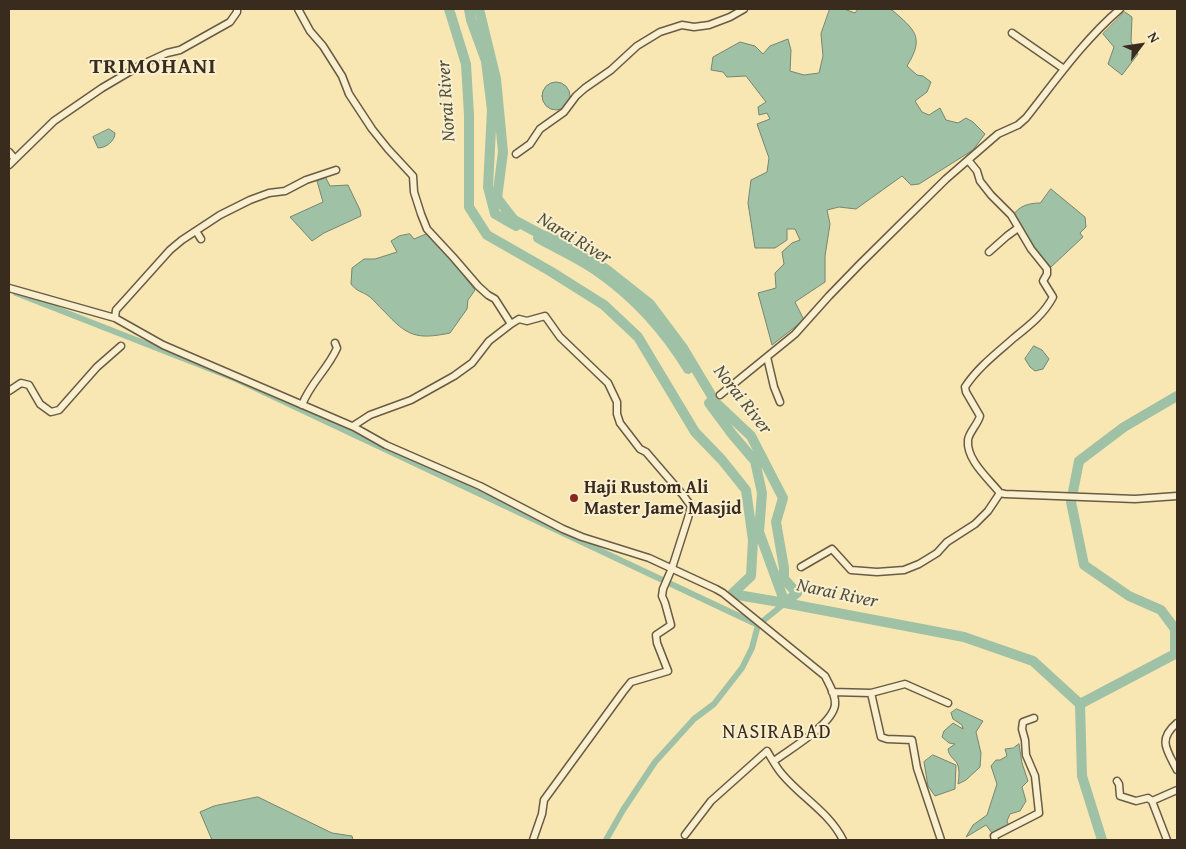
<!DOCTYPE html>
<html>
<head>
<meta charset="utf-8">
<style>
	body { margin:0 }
	#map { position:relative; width:1186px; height:849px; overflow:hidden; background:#f8e7b3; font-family:"Gentium Book Plus",serif }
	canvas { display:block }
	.frame { position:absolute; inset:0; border:10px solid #392c1f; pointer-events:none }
	.north { position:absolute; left:1116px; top:20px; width:50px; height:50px; -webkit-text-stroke:4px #faefce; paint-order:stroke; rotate:59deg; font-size:14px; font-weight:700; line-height:20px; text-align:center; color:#392c1f }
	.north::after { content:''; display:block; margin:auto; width:18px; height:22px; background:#392c1f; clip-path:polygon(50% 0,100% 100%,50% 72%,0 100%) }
</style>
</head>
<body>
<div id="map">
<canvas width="1186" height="849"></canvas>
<div class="frame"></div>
<div class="north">N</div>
</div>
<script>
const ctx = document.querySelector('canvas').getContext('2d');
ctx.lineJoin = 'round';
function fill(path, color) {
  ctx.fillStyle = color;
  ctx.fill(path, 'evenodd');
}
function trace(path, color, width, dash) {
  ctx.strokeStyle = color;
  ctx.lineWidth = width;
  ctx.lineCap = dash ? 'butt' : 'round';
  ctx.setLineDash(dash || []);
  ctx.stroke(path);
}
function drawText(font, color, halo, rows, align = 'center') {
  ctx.font = font + ' "Gentium Book Plus",serif';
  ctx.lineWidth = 4;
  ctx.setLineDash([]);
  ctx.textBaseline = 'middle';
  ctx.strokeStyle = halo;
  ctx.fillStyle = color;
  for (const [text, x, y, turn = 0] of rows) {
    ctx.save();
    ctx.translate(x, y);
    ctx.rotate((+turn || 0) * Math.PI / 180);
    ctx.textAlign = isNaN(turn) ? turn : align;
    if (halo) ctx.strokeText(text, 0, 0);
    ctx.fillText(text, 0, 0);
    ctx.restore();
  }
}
const water = new Path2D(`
	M830 9H844L855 13 858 9H889L892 10C915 30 925 37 907 66L917 75 923 76 931 82 927 92 915 101 922 112 929 115 940 108 946 120 958 123 966 118 973 122 985 134 973 150 919 184 911 185 902 176 856 209 839 207 827 210 830 224 825 256V282L795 302 804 320 772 345 758 293 776 288 775 273 784 264 782 252 792 243 800 240 795 229H787V240L775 248H755L748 203 751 180 767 172 769 158 757 124 770 119 767 113 759 115 758 107 766 102 746 76 727 77 723 72 711 70 713 57 740 42 755 46 763 54 770 46 788 39 791 50 790 71 804 75 819 73 823 56 821 34Z
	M1125 12 1132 17 1131 42 1138 54 1122 75 1108 64 1114 47 1103 34Z
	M542 96a14 14 0 1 1 28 0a14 14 0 1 1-28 0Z
	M109 129 115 133C115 141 106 148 98 148L93 137Z
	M326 178 330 186 348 185 360 210 361 216 324 233 312 241 290 217 323 202 317 181Z
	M1051 189 1085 217 1086 227 1080 233 1083 237 1051 267 1030 245 1024 230 1013 216C1018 206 1029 203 1040 203Z
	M410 234 414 239 426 234 446 253 475 290 468 300 467 309 450 333C416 340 407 336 384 311 379 307 375 301 370 297 362 291 357 292 351 284L352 268 364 259H375L397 252 391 241 399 236Z
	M1034 346 1042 350 1049 359 1043 369 1035 371 1030 367 1025 359Z
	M957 709 983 721 976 732 981 753 980 767 966 780 958 784C959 777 960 770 957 763 953 758 949 756 948 749L955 744 949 743 942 737 944 731 953 723 963 729 962 725 953 719 951 713Z
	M1019 744 1022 763 1028 781 1022 787 1026 801 1020 811 1010 814 1007 821 1009 826 992 833 986 825 966 837 973 825 987 815 997 784 991 766 996 760H1000L1007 756 1005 749 1013 748Z
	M933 755 956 765 955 789 935 796 928 786 924 762Z
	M258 797 332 833 352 836 353 840H212L200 812 214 806Z`);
fill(water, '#9fc1a6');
trace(water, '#768570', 1);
trace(new Path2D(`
	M16 293 236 379 758 625
	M606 840 623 810 655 762 694 719 714 704 742 668 752 648 758 625 785 603`), '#9fc1a6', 6);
trace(new Path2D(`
	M449 9 466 64 469 115V207L487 235 550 271 604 305 638 337 695 432 722 460 746 490 753 540 751 576 732 594 785 603 797 593 784 579V568L776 522 783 498 751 436 716 403 683 348 650 304 607 270 564 241 542 235 514 220 497 198 503 152 496 79 479 9
	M469 9 471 20 486 61 492 110 488 187 495 214 516 226
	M538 238C559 250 581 259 601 274 636 299 666 333 688 369
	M709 403 732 434 755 461 762 493 759 532 785 603 964 637 1033 661 1080 704 1082 776 1102 840
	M1080 704 1175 654V629L1161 610 1129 596 1084 565 1071 502 1079 461 1124 427 1177 396`), '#9fc1a6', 10);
const street = new Path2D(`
	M298 9 310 31 323 46 342 76 349 94 372 129 388 149 413 176 414 192 421 214 427 229 453 257 478 286 488 295 495 299 511 324 519 319 527 321 545 316 560 337 608 383 617 402V414L620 423 640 449 646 452 683 495 691 506 688 518 672 568 663 589 662 596 665 603 671 625 656 635 657 643 668 671 631 682 623 692 544 800 542 814 533 840
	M1012 33 1064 69
	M9 152 15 159
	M516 154 530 144 540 129 564 112 576 96 585 88 611 70 637 46 660 32 682 25 694 27 709 25 730 17 744 9
	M968 160 977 171 980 181 991 195 1011 215 1031 249 1047 269V274L1043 281 1053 297C1044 314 1030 325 1015 337 998 352 978 367 965 387L966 392 980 416C978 424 969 432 968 440 966 460 989 479 1000 493
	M9 165 54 121 102 88 141 65 167 53 180 50 230 22 237 12V9
	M196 231 201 239
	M989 252 1007 236 1018 228
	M9 288 115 318 163 345 354 427 386 445 480 486 563 529 582 537 649 558 716 589 723 593 825 676C829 684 836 695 835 705 832 725 790 749 774 761
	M115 318 116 310 126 299 170 250 182 240 220 215 250 200 269 193 285 191 306 180 336 170
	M767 357 774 387 780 402
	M9 391 21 383 29 385 40 404 51 412 59 410 97 367 121 346
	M720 395 795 334 829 296 860 264 946 179 998 134 1018 125 1026 118C1056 80 1083 41 1120 9
	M302 405C310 383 328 369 337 348L335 343
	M353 426 370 415 411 400 454 376 472 363 489 341 511 324
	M801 567 832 549 851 570 877 572 904 570 919 564 937 553 947 542 975 524 988 511 1000 493 1005 494 1135 499 1177 496
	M832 692 871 693 881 737 887 739 912 740 917 768 941 840
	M871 693 905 684 948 703
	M1177 723C1157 740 1167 750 1177 770
	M1117 781 1119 784 1120 796 1136 801 1148 798 1152 801 1177 790
	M1152 801 1167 840
	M685 835 711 801 767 751C772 759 776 767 782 774 802 798 829 812 843 840
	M995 840 994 836 1039 813 1035 776 1026 755 1025 740 1022 729 1023 722 1034 718`);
trace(street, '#695b44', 9);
trace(street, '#faefce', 6);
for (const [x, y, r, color] of [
	[574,498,5,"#8f2418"]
]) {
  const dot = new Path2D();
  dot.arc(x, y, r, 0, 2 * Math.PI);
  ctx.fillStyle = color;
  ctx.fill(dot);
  trace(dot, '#faefce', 2);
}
drawText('bold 18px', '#392c1f', '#faefce', [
	["Haji Rustom Ali",584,488],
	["Master Jame Masjid",584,509]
], 'left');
drawText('italic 19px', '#525141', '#faefce', [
	["Norai River",447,101,-94],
	["Narai River",574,239,31],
	["Norai River",742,400,52],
	["Narai River",837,594,12]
]);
ctx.letterSpacing = '1px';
drawText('20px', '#392c1f', '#faefce', [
	["NASIRABAD",777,733]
]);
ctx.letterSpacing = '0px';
ctx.letterSpacing = '1px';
drawText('bold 22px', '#392c1f', '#faefce', [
	["TRIMOHANI",153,67]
]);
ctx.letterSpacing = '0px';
</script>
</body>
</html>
